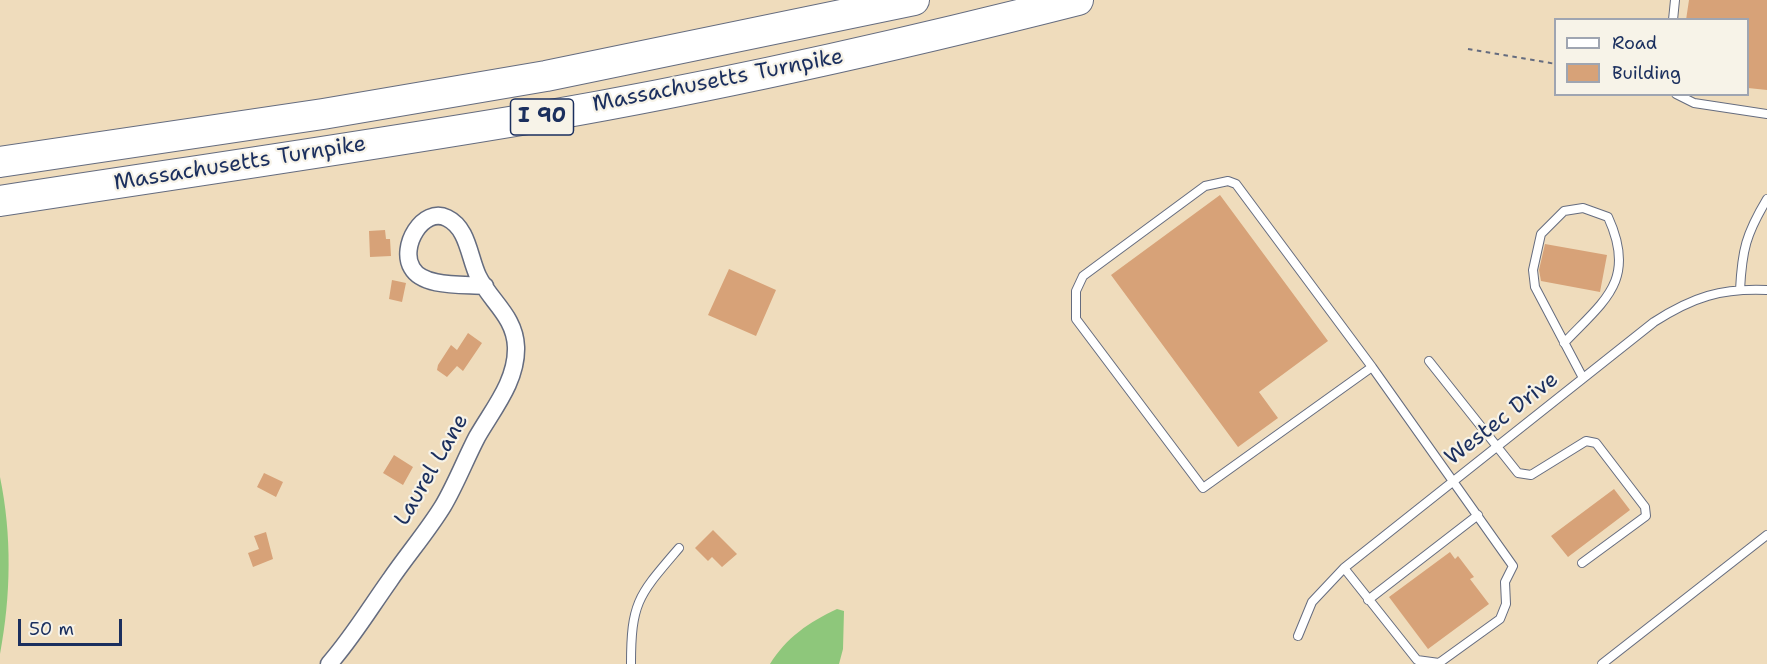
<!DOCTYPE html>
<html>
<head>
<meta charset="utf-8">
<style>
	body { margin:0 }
	#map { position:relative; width:1767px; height:664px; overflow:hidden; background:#efdcbc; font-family:"Shantell Sans",sans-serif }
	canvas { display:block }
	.legend { position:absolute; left:1554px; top:18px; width:195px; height:78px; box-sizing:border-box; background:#f7f3e8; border:2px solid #9fa5b1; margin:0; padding:8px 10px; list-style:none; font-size:18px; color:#1b2f5e }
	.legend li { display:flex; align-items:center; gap:12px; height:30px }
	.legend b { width:30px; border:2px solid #9fa5b1 }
	.scale { position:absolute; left:18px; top:619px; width:104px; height:27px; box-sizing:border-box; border:3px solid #1b2f5e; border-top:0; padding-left:8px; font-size:18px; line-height:21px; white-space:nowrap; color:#1b2f5e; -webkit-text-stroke:4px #f7f3e8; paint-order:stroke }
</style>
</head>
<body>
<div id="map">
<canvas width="1767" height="664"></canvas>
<ul class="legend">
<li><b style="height:8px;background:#fff"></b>Road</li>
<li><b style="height:16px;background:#d7a278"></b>Building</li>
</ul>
<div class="scale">50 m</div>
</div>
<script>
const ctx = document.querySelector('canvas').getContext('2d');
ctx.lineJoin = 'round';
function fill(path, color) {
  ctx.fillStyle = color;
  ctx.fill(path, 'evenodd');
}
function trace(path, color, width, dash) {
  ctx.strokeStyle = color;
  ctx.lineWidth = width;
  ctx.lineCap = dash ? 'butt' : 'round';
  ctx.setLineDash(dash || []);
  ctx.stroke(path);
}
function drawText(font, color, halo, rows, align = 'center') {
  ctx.font = font + ' "Shantell Sans",sans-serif';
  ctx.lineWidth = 4.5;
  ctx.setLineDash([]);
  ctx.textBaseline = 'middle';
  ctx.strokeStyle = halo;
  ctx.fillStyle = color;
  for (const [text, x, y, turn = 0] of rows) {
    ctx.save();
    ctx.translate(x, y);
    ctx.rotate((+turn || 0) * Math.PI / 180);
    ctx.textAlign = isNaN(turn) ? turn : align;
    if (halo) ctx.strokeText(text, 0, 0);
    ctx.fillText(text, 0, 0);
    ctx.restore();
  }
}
fill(new Path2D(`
	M0 477C12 535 11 596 0 654Z
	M837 609 844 611 843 649 839 664H770C786 638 809 622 837 609Z`), '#8ec77b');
fill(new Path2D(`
	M1689 0H1767V90L1748 88V20H1686Z
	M1220 195 1328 341 1259 392 1278 418 1238 447 1111 275Z
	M385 230 386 239H390L391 256 370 257 369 231Z
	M1545 244 1607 255 1600 292 1541 281 1539 270Z
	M729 269 776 290 756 336 708 315Z
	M392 280 406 283 402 302 389 299Z
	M468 333 482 343 463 371 457 366 447 377 437 370 438 365 451 345 457 350Z
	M394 455 413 467 403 485 383 473Z
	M264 473 283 482 276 497 257 487Z
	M1614 489 1630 510 1568 557 1551 536Z
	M713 530 737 554 722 567 712 557 708 561 695 548Z
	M266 532 273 559 253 567 248 553 259 549 254 536Z
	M1450 552 1455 559 1458 556 1474 577 1470 579 1489 604 1428 649 1389 597Z`), '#d7a278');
const lane = new Path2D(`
	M1673 20 1675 0
	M1676 94 1694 103 1767 114
	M1740 290C1742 250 1746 234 1767 199
	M1564 343C1605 300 1637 280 1608 217L1583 208 1564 211 1541 234 1533 270 1535 287 1583 378
	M1429 361 1518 473 1531 475 1586 441 1596 443 1645 507 1646 516 1582 563
	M1344 568 1417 660 1439 663 1500 619 1506 604 1505 582 1513 566 1372 367 1236 184 1228 181 1205 186 1083 276 1076 291V319L1203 488 1372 367
	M1368 600 1478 515
	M1298 636 1312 602 1344 568 1654 322C1693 297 1721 288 1767 290
	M631 664C631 601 639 595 679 548
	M1602 664 1767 535`);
const street = new Path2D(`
	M329 664C352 638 370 608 390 580 407 555 427 532 443 506 456 484 465 460 477 437 493 409 517 381 516 347 515 316 490 301 478 276 469 257 468 228 447 218 423 206 399 247 412 268 423 288 465 284 485 286`);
const highway = new Path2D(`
	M0 162 323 114 546 76 914 0
	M0 201C181 173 364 147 545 116 724 85 901 45 1078 0`);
trace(lane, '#656c7f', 10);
trace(street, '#656c7f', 19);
trace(highway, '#656c7f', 32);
trace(new Path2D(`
	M1468 49 1556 64`), '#656c7f', 2, [4.5, 4.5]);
trace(lane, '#fff', 8);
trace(street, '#fff', 16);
trace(highway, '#fff', 30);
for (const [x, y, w] of [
	[542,117,63]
]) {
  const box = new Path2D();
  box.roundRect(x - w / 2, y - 18, w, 36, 4.5);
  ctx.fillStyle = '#f7f3e8';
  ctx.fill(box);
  trace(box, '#1b2f5e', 1.5);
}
drawText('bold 21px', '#1b2f5e', null, [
	["I 90",542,117]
]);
drawText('22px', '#1b2f5e', '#f7f3e8', [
	["Massachusetts Turnpike",718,81,-11],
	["Massachusetts Turnpike",240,164,-9],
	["Westec Drive",1502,419,-38],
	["Laurel Lane",432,470,-60]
]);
</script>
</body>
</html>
